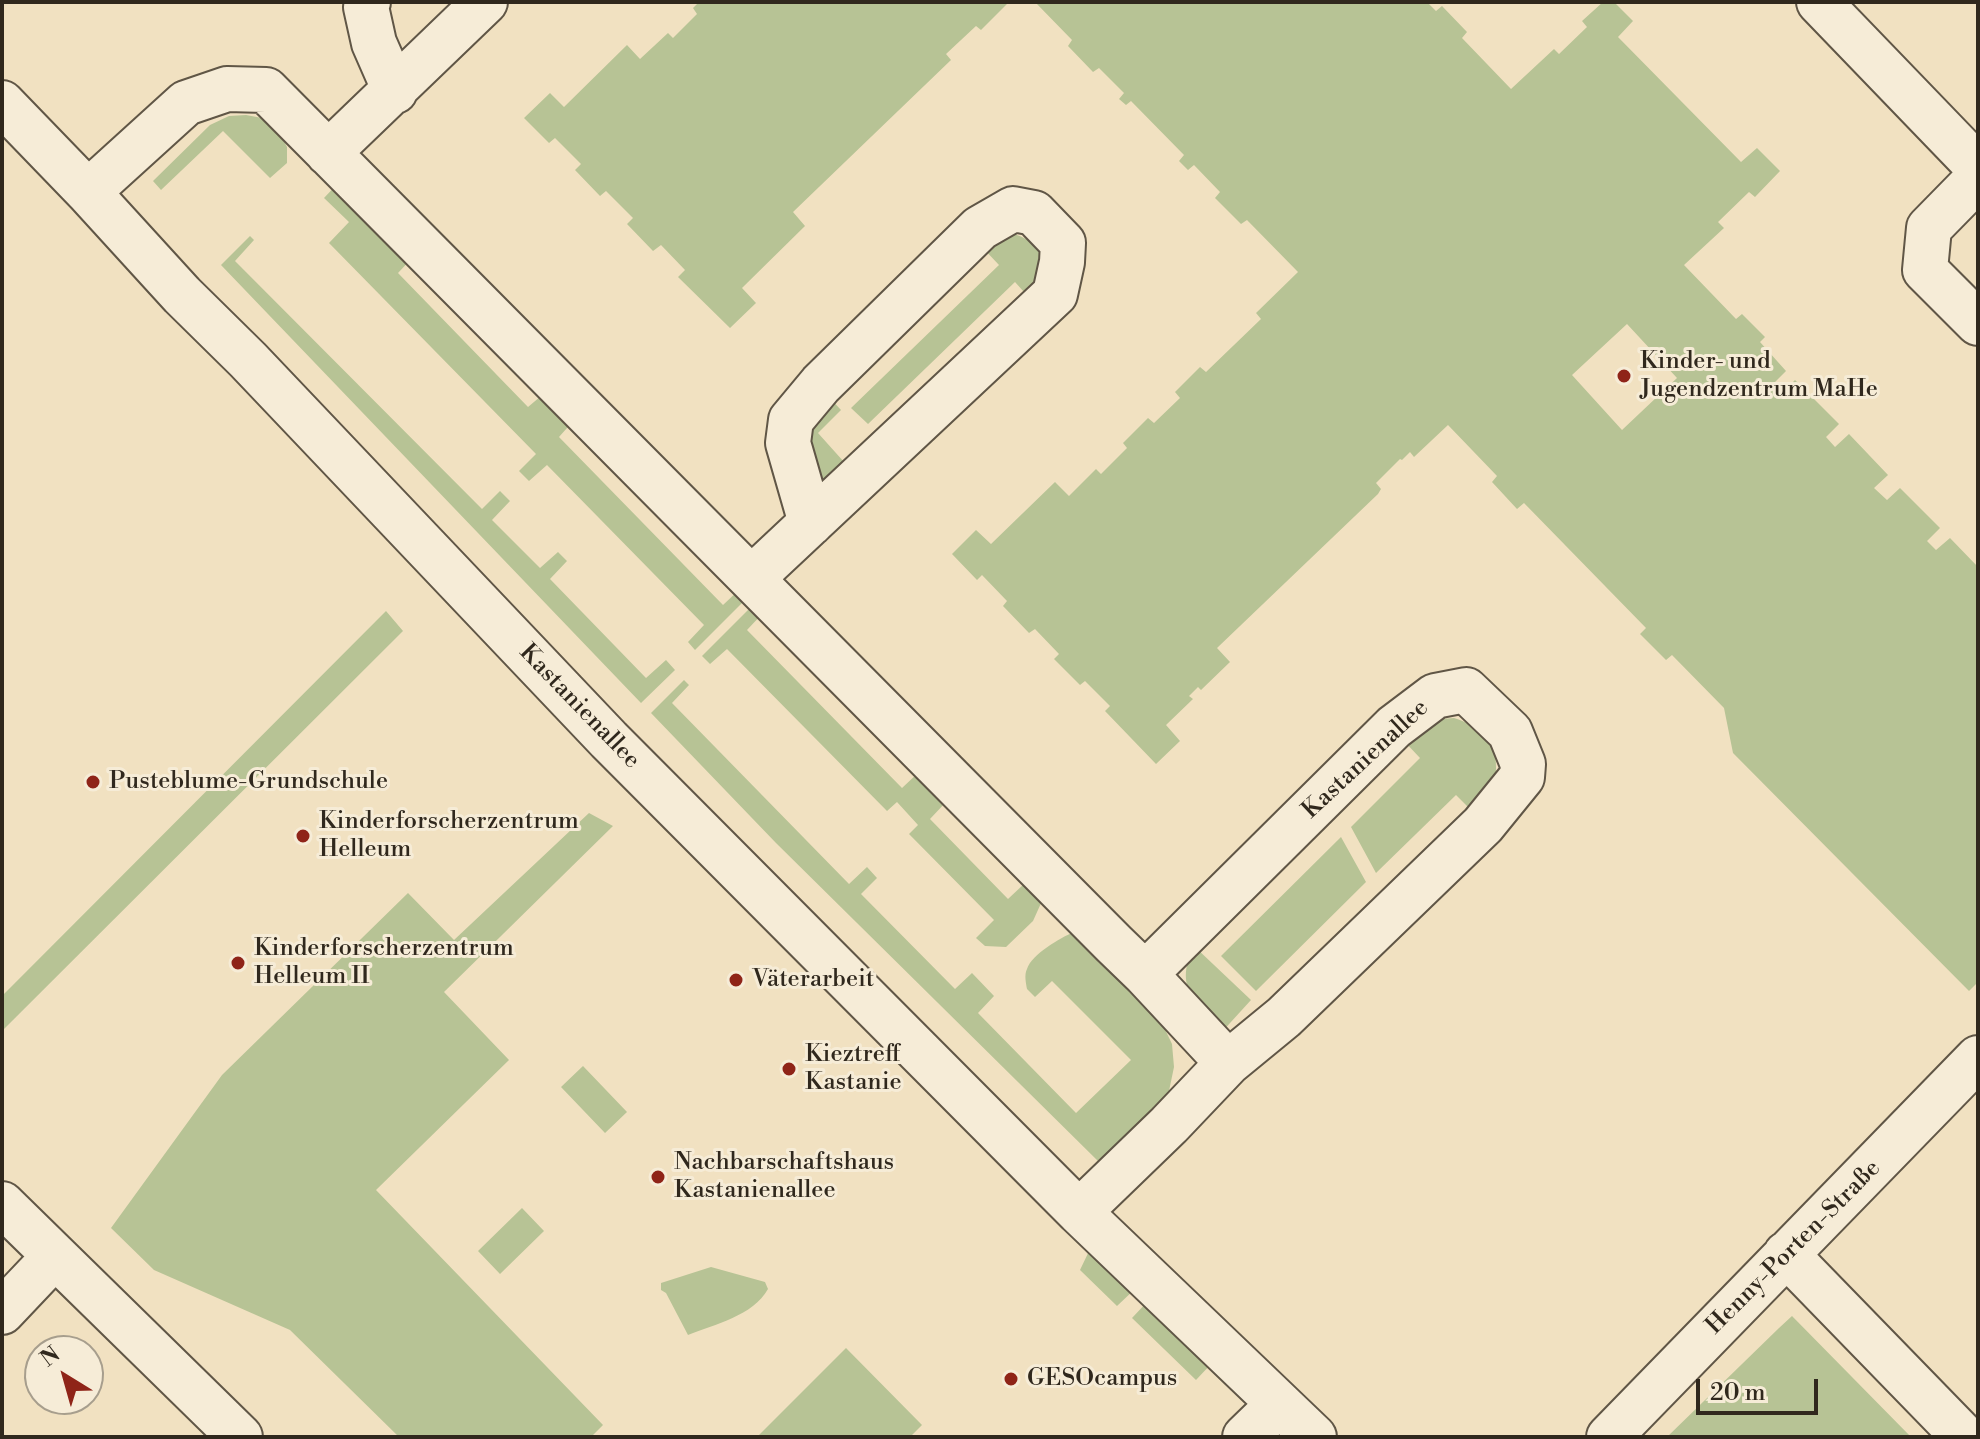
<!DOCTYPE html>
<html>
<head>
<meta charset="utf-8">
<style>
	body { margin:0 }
	#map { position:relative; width:1980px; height:1439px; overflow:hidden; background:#f1e1c1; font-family:"Libre Bodoni",serif }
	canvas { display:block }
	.frame { position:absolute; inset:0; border:4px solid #30281d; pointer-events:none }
	.north { position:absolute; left:24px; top:1335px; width:80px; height:80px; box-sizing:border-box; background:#f6ecd7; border:2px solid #a79e8d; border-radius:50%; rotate:323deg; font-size:22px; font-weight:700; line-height:32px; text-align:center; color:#30281d }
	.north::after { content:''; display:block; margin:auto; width:28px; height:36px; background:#8f2418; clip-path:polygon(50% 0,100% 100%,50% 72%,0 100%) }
	.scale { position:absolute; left:1696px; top:1379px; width:122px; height:36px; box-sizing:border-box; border:4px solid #30281d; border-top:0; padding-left:10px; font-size:24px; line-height:28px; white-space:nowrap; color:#30281d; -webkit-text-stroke:6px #f6ecd7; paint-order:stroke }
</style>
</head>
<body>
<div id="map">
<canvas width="1980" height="1439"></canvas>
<div class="frame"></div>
<div class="north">N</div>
<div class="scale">20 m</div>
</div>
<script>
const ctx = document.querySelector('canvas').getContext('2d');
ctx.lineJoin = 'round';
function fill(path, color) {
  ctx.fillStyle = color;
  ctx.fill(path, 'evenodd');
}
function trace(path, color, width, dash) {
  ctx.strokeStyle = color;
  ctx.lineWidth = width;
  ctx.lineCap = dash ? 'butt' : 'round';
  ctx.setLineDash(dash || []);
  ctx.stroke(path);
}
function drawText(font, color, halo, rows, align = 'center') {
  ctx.font = font + ' "Libre Bodoni",serif';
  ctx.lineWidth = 6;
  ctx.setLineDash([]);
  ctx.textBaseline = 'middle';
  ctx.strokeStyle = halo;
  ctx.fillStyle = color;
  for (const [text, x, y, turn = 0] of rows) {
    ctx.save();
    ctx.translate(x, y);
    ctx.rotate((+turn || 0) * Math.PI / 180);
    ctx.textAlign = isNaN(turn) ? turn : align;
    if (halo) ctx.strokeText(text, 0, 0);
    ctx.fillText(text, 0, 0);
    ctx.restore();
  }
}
fill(new Path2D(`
	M699 2H1009L981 30 976 26 946 54 951 60 793 212 805 226 742 288 756 303 730 328 678 277 685 270 661 245 653 251 627 224 633 218 606 191 600 196 575 170 581 164 555 138 549 143 524 118 550 93 564 107 627 45 640 59 668 33 673 38 697 14 693 8Z
	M1035 2H1427L1436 11 1442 6 1467 32 1462 38 1511 89 1554 49 1559 54 1587 27 1582 21 1603 2H1614L1633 21 1618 37 1741 162 1757 148 1780 171 1755 197 1749 192 1718 222 1724 228 1684 265 1736 319 1742 314 1765 337 1760 342 1786 371 1773 384 1783 392 1795 380 1839 424 1826 437 1835 447 1849 434 1888 475 1874 488 1887 500 1900 488 1940 528 1927 541 1936 550 1950 538 1978 567V982L1969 991 1733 753 1724 708 1672 655 1666 660 1640 634 1646 628 1524 503 1517 509 1492 482 1497 476 1448 425 1414 457 1410 452 1402 460 1400 459 1376 483 1381 489 1378 494 1217 648 1230 662 1201 690 1198 687 1189 696 1193 699 1166 725 1180 741 1156 764 1105 711 1110 706 1085 681 1080 685 1054 659 1059 654 1035 629 1029 633 1003 606 1007 601 982 575 977 580 952 554 976 530 991 544 1055 482 1069 496 1096 469 1101 474 1127 448 1123 443 1148 418 1154 423 1180 398 1175 392 1200 367 1206 372 1261 319 1256 313 1298 272 1247 220 1241 224 1215 198 1220 192 1194 165 1188 170 1179 161 1184 155 1131 101 1126 105 1119 99 1124 93 1099 68 1093 72 1068 46 1072 40ZM1627 324 1677 378 1622 430 1572 375Z
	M246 115 262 118 281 136 287 147V163L270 178 223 131 161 190 153 181 210 125 229 116Z
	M341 180 414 256 398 273 528 407 547 391 575 419 559 437 723 605 740 589 748 597 695 650 688 642 704 625 547 465 529 481 519 471 536 454 329 243 349 222 324 198Z
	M1014 234C1054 247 1041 271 1033 302L1015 282 868 424 851 408 999 265 982 247 989 241Z
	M250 236 254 240 235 261 482 509 500 491 510 501 492 520 540 568 558 552 567 561 550 579 646 678 666 660 675 670 641 703 221 265Z
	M828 396 841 410 818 433 853 472 828 489 809 478 811 420Z
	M754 604 763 613 747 630 902 788 918 773 946 802 930 819 1008 899 1025 883 1042 901 1033 921 1006 947 985 946 976 938 994 920 909 834 918 825 897 802 887 811 727 649 710 664 702 656Z
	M386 611 403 631 2 1031V996Z
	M684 680 689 685 672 703 849 884 867 867 877 878 861 894 955 989 972 973 994 996 978 1013 1076 1113 1131 1060 1052 981 1035 997 1027 989C1026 983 1024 975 1027 969 1032 954 1060 938 1074 932L1161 1021 1172 1044 1174 1067 1169 1091 1160 1108 1099 1162 776 843 651 713Z
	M1454 718C1479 726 1497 740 1496 767 1496 773 1496 775 1494 780 1489 791 1480 802 1474 813L1456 795 1376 873 1351 827 1420 758 1404 741 1441 719Z
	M589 813 613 826 444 992 509 1060 376 1190 603 1425 591 1437H399L290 1330 154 1270 111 1228 222 1075 408 893 454 940Z
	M1341 837 1366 882 1256 991 1221 956Z
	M1195 947 1251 1000 1220 1034C1197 1006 1172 984 1195 947Z
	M583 1066 627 1112 605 1133 561 1087Z
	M522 1208 544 1231 500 1274 478 1251Z
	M1091 1247 1135 1289 1117 1306 1080 1270Z
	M711 1267 765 1282 768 1289C753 1316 715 1324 688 1335L666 1293 661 1290V1283Z
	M1148 1301 1212 1363 1196 1380 1132 1318Z
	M1792 1316 1911 1437H1667L1779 1328Z
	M846 1348 922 1425 910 1437H757Z`), '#b7c395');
const minor = new Path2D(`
	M368 2 366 7 374 43 395 91
	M1819 2 1978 167
	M2 103 88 192 182 295 248 360 609 740 1079 1212 1314 1437
	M328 153 485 2
	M1978 178 1929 228 1925 270 1978 323
	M88 192 186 103 227 89 266 90 1114 944 1145 974 1228 1063
	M752 578 1055 294 1062 262 1063 243 1034 213 1013 209 980 228 821 384 791 420 788 443 811 523
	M2 1204 240 1437
	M1079 1212 1169 1125 1228 1063 1284 1017 1483 825 1522 777 1523 764 1510 732 1466 690 1435 696 1394 727 1145 974
	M1786 1254 1964 1437
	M2 1312 55 1256
	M1245 1437 1279 1404
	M1609 1437 1978 1058`);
trace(minor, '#605646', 48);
trace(minor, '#f6ecd7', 44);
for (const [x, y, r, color] of [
	[1624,376,8,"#8f2418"],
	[93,782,8,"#8f2418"],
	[303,836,8,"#8f2418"],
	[238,963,8,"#8f2418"],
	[736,980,8,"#8f2418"],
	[789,1069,8,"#8f2418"],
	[658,1177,8,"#8f2418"],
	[1011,1379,8,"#8f2418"]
]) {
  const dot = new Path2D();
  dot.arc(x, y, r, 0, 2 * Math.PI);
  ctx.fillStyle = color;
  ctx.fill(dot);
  trace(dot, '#f6ecd7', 3);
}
drawText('24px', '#30281d', '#f6ecd7', [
	["Kinder- und",1640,362],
	["Jugendzentrum MaHe",1640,390],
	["Pusteblume-Grundschule",109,782],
	["Kinderforscherzentrum",319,822],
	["Helleum",319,850],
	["Kinderforscherzentrum",254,949],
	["Helleum II",254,977],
	["Väterarbeit",752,980],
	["Kieztreff",805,1055],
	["Kastanie",805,1083],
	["Nachbarschaftshaus",674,1163],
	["Kastanienallee",674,1191],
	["GESOcampus",1027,1379]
], 'left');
drawText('24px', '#30281d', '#f6ecd7', [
	["Kastanienallee",579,707,46],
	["Kastanienallee",1366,760,-43],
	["Henny-Porten-Straße",1794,1248,-45]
]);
</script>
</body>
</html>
